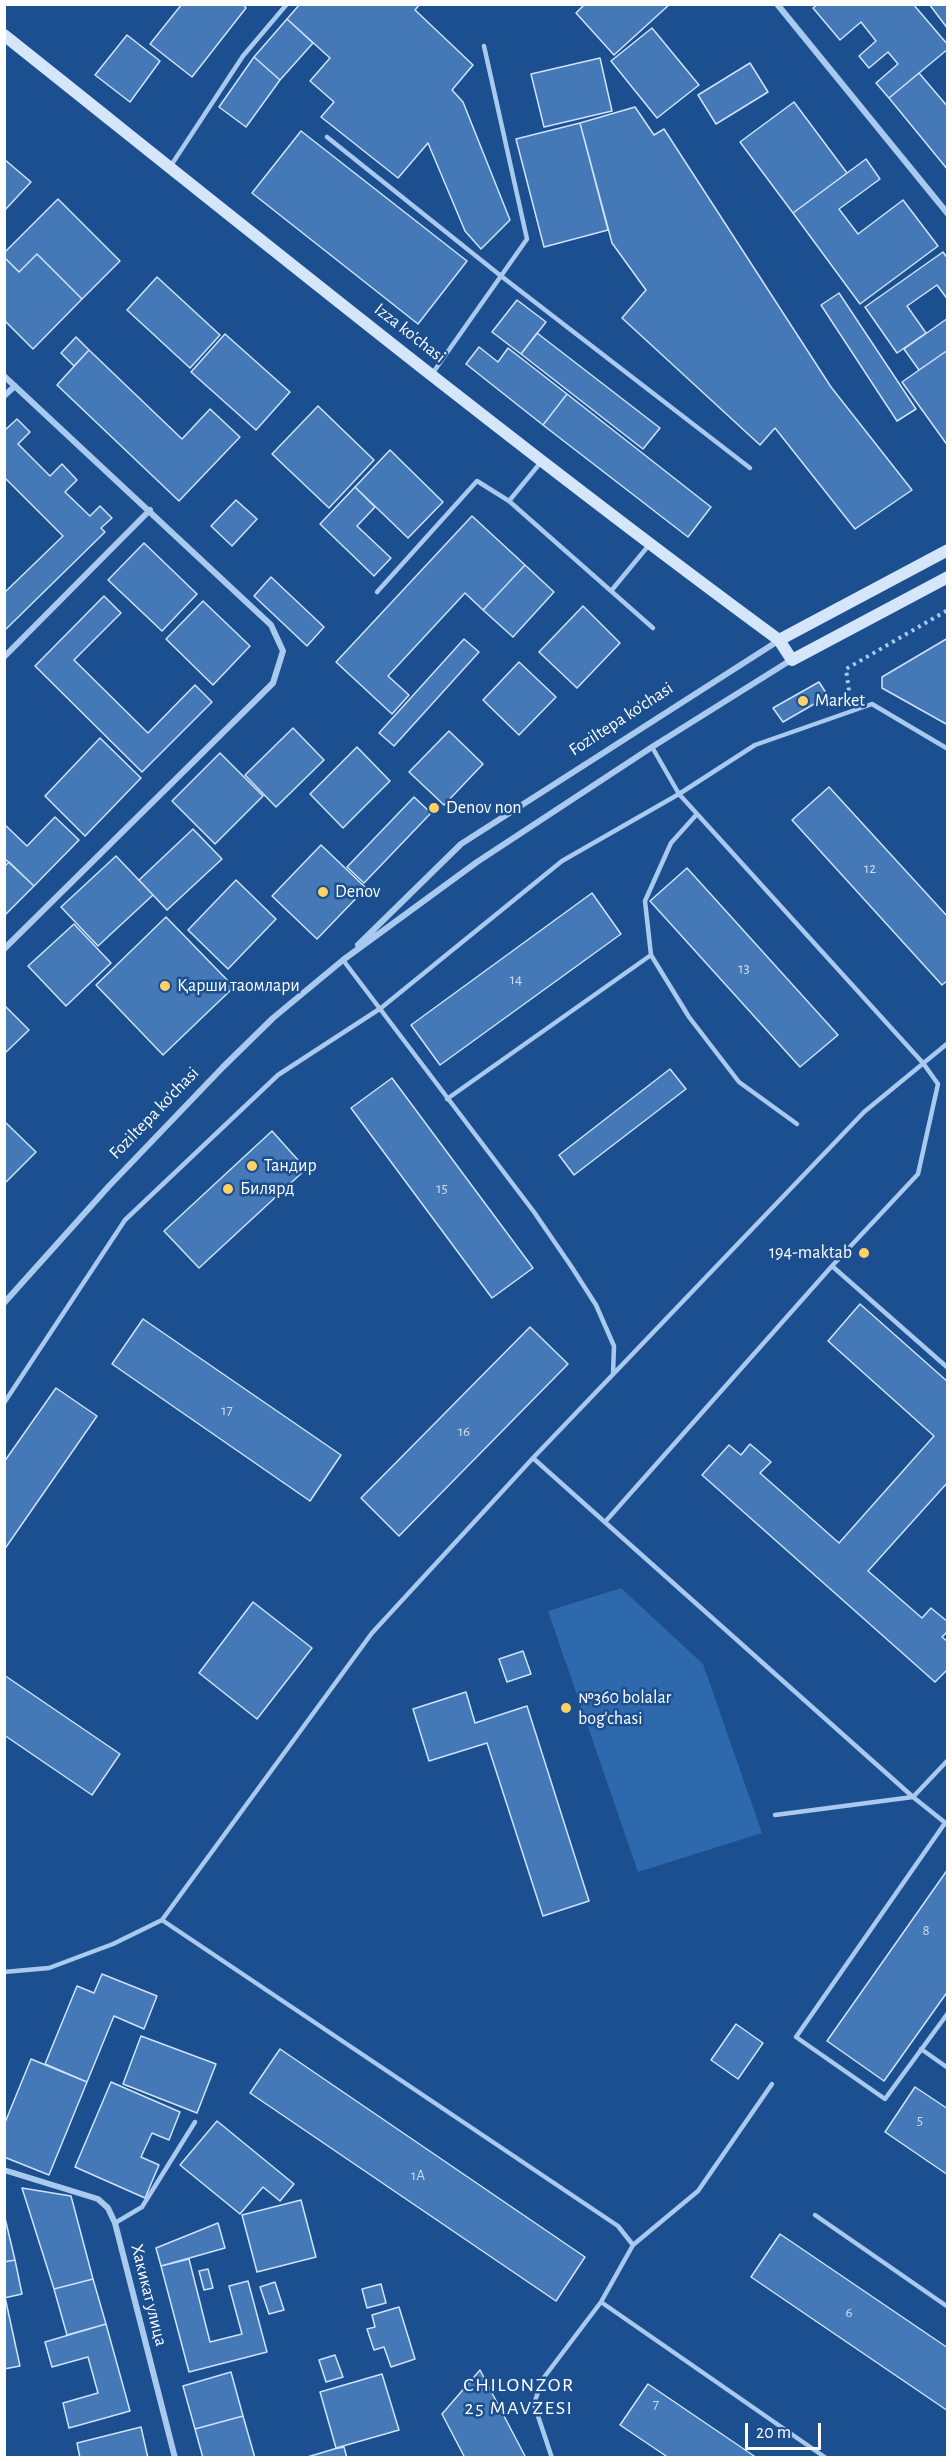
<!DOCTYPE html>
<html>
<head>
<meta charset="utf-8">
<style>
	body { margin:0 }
	#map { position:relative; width:952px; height:2462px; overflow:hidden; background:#1b4f8f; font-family:"Alegreya Sans",sans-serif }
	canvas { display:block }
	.frame { position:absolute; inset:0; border:6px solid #fff; pointer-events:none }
	.scale { position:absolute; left:745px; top:2423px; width:76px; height:27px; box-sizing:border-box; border:3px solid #fff; border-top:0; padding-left:8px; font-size:18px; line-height:21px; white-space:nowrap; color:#fff; -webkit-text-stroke:4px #1b4f8f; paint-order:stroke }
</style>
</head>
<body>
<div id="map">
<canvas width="952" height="2462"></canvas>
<div class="frame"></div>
<div class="scale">20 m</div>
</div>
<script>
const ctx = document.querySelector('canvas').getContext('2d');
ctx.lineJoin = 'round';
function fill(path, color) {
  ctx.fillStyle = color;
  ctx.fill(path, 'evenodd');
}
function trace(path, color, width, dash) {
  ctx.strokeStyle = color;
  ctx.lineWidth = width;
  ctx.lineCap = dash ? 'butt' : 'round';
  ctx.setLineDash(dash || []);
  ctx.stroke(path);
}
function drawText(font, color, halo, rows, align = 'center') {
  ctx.font = font + ' "Alegreya Sans",sans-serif';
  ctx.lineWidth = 5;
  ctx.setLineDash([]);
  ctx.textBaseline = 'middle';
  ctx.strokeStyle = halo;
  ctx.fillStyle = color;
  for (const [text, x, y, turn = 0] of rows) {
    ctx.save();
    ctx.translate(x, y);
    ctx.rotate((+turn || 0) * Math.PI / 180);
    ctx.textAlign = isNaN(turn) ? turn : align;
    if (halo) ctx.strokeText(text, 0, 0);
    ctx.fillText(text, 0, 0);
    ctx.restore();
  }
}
fill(new Path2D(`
	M621 1588 703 1664 762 1833 638 1872 548 1611Z`), '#2e69ad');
const building = new Path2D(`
	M182 4H243L246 8 192 77 150 44Z
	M300 4H420L415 10 473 65 452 90 463 102 510 220 481 249 465 231 428 143 398 178 321 117 334 102 310 81 330 58 287 19Z
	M585 4H670L614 55 576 13Z
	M818 4H913L948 45V49L889 98 876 83 898 64 888 52 869 68 859 56 876 41 861 22 840 40 813 8Z
	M929 4H948V29Z
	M287 19 313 43 280 80 254 57Z
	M652 28 699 85 657 118 611 61Z
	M127 35 160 61 130 102 95 75Z
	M254 57 280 80 246 127 219 107Z
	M600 58 612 111 544 127 531 74Z
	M750 63 768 92 716 124 698 95Z
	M919 73 948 107V170L889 98Z
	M794 102 847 173 793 213 740 142Z
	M635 107 654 135 664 129 831 387 912 490 855 529 775 428 760 445 622 318 646 290 612 243 580 123Z
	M580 123 608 230 544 247 516 139Z
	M301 131 467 261 418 324 252 193Z
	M4 159 31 182 4 211Z
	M866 159 880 179 839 209 858 234 903 200 938 246 860 304 793 213Z
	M58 199 120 261 82 299 37 254 19 272 4 257V253Z
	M943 252 948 259V300L937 285 907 306 926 333 897 353 865 307Z
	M37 254 82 299 33 349 4 320V257L19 272Z
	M157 277 220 335 190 368 127 310Z
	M839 293 916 409 897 421 821 305Z
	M517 300 546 322 521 354 492 332Z
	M948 318V350L919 370 904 349Z
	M537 333 660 428 643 449 521 354Z
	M225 334 290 392 256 430 191 372Z
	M76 337 89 350 74 366 61 353Z
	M479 347 498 362 508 348 567 394 543 425 466 364Z
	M89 350 182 439 210 409 240 437 179 501 57 385Z
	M948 350V446L902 382Z
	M567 394 711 507 688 537 543 425Z
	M318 406 374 460 329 508 272 454Z
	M17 419 30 432 18 444 50 476 62 464 77 480 65 492 90 516 100 506 112 518 101 528 105 532 4 631V593L63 536 4 477V431Z
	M390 450 443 502 408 538 355 487Z
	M355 487 375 507 357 526 391 558 374 576 320 524Z
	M236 500 257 519 232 546 211 526Z
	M472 516 525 565 483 610 465 593 388 676 409 695 392 714 336 662Z
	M144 543 197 594 162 631 108 580Z
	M525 565 554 592 513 637 483 610Z
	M271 577 324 627 307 646 254 596Z
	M104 596 121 613 74 660 148 733 195 685 212 702 142 772 35 666Z
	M203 601 250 646 213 685 166 639Z
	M583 606 620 643 577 688 539 652Z
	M948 638V725L882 688V677Z
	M464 639 479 652 394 746 379 733Z
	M519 662 556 697 519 735 483 700Z
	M819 682 828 696 783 722 773 708Z
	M293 728 324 760 276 807 245 775Z
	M449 731 483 764 444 805 409 772Z
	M100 738 141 778 85 836 45 796Z
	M357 747 390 781 343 828 310 794Z
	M220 753 263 796 215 844 172 801Z
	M829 787 948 917V980L942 985 792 820Z
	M414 797 431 813 364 883 347 867Z
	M55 817 79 840 34 886 4 858V824L27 846Z
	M193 829 222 859 167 910 139 880Z
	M321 845 366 888 317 939 272 896Z
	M116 856 153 895 98 946 61 907Z
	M9 862 34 886 4 916V867Z
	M687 868 838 1035 800 1067 650 901Z
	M236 880 276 919 228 969 188 930Z
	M592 893 621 934 440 1065 411 1025Z
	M166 917 234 987 163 1055 96 985Z
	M74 924 111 963 66 1006 28 966Z
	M5 1006 29 1030 4 1054V1006Z
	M670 1069 686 1089 574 1175 559 1155Z
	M392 1078 533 1268 492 1298 351 1108Z
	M4 1121 36 1152 6 1182 4 1180Z
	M272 1131 306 1169 199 1268 164 1231Z
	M860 1304 948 1382V1482L868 1571 922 1618 931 1608 948 1622V1631L942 1637 948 1642V1669L935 1682 702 1475 729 1445 741 1455 750 1444 771 1462 760 1473 839 1543 934 1436 828 1341Z
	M143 1319 341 1455 310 1501 112 1364Z
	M530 1327 568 1364 399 1536 361 1498Z
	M56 1388 97 1416 4 1550V1462Z
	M253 1602 312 1648 257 1719 199 1673Z
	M523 1651 531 1674 507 1682 499 1659Z
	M4 1675 120 1754 92 1795 4 1735Z
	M466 1692 475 1723 527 1706 589 1901 543 1916 487 1743 429 1761 413 1709Z
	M948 1869V1991L884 2081 827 2041Z
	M102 1974 157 1996 144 2029 114 2016 87 2082 45 2064 77 1986 94 1993Z
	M736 2024 763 2043 738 2079 711 2060Z
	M141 2036 216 2064 197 2113 123 2084Z
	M280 2049 585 2257 556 2301 250 2093Z
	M31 2059 87 2082 49 2175 4 2157V2125Z
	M111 2082 180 2112 169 2140 152 2133 141 2157 159 2165 145 2198 75 2167Z
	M915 2087 948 2109V2175L885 2132Z
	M217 2121 294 2184 280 2201 263 2187 240 2214 180 2165Z
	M22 2188 71 2196 93 2279 54 2289Z
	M301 2200 316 2257 257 2272 242 2215Z
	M4 2214 15 2260 4 2262Z
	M218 2223 225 2248 161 2266 156 2248Z
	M780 2234 948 2348V2411L751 2277Z
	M189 2259 210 2342 242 2334 229 2286 248 2281 267 2352 189 2372 161 2266Z
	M15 2260 22 2294 4 2298V2262Z
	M208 2269 213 2288 204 2290 199 2271Z
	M93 2279 106 2324 67 2335 54 2289Z
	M275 2282 284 2310 269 2314 260 2287Z
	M381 2284 386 2303 367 2308 362 2289Z
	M5 2297 20 2366 4 2369V2298Z
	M399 2307 415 2359 391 2367 384 2347 374 2350 367 2329 375 2327 372 2315Z
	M106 2324 130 2411 69 2428 63 2403 98 2393 88 2357 52 2367 45 2342Z
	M335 2355 343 2377 326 2382 319 2360Z
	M480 2370 526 2458H465L442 2414Z
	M231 2372 243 2416 195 2429 183 2386Z
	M382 2374 399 2430 336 2448 320 2392Z
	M648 2384 757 2458H669L620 2425Z
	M243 2416 255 2458H203L195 2429Z
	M141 2427 148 2458H80L77 2443Z
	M344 2447 347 2458H304L334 2449Z`);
fill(building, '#4478b7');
trace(building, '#cfe3fa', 1.5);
trace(new Path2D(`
	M850 698 846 669 948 610`), '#a9c9ee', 4, [3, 4.5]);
trace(new Path2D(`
	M327 137 501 276 750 468
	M170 167 243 56 287 4
	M432 374 527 239 484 46
	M541 462 509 501 653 628
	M611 591 649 545
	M377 592 477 481 509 501
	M652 747 679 794 755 745 872 704 948 749
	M651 955 689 1017 739 1082 797 1124
	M343 960 534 1212 571 1266 596 1305 614 1346 613 1374
	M447 1099 651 955 645 901 671 843 697 814
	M4 1403 125 1220 278 1075 381 1008 562 861 679 794 923 1063 938 1084 918 1174 832 1266
	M533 1458 913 1797 948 1825
	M605 1522 832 1266 948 1368
	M775 1815 913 1797 948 1760
	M945 1823 796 2037 885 2099 948 2013
	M162 1920 618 2226 633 2245 601 2302 542 2380 534 2404 552 2458
	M4 1972 49 1968 113 1944 162 1920 372 1633 533 1458 864 1112 948 1043
	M921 2049 948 2068
	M815 2215 948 2307
	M115 2223 142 2207 195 2122
	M633 2245 698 2191 772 2084
	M601 2302 826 2458`), '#a9c9ee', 4.5);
trace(new Path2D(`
	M777 4 948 214
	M4 376 271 625 283 651 273 683 4 949
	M4 396 15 386
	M4 657 150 510
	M358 945 461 844 778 641
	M4 1303 109 1186 223 1067 273 1018 343 960 477 862 652 747 791 660
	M4 2170 98 2199 108 2208 115 2223 175 2458`), '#a9c9ee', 6);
trace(new Path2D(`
	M4 35C260 239 515 446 779 640L792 660 948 577
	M779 640 948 550`), '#d6e6fa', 12);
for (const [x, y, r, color] of [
	[803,701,6,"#ffd166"],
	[434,808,6,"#ffd166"],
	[323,892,6,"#ffd166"],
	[165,986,6,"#ffd166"],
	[252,1166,6,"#ffd166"],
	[228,1189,6,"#ffd166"],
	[864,1253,6,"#ffd166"],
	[566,1708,6,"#ffd166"]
]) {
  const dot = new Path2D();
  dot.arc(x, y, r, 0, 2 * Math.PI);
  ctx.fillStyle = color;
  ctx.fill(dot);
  trace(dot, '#1b4f8f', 2);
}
drawText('15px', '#d0dded', null, [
	["12",870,868],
	["13",744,968],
	["14",516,979],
	["15",442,1188],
	["17",227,1410],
	["16",464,1431],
	["8",926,1930],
	["5",920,2120],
	["1А",418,2175],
	["6",849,2312],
	["7",656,2404]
]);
drawText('18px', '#fff', '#1b4f8f', [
	["Izza ko'chasi",410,333,38],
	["Foziltepa ko'chasi",621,719,-33],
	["Foziltepa ko'chasi",154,1113,-46],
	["Хакикат улица",149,2295,76]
]);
drawText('18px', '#fff', '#1b4f8f', [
	["Market",815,701],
	["Denov non",446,808],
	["Denov",335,892],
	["Қарши таомлари",177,986],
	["Тандир",264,1166],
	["Билярд",240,1189],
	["194-maktab",852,1253,"right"],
	["№360 bolalar",578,1698],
	["bog'chasi",578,1719]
], 'left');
ctx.letterSpacing = '1.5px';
drawText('20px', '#fff', '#1b4f8f', [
	["CHILONZOR",519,2385],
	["25 MAVZESI",519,2408]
]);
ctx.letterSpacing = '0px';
</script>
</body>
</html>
